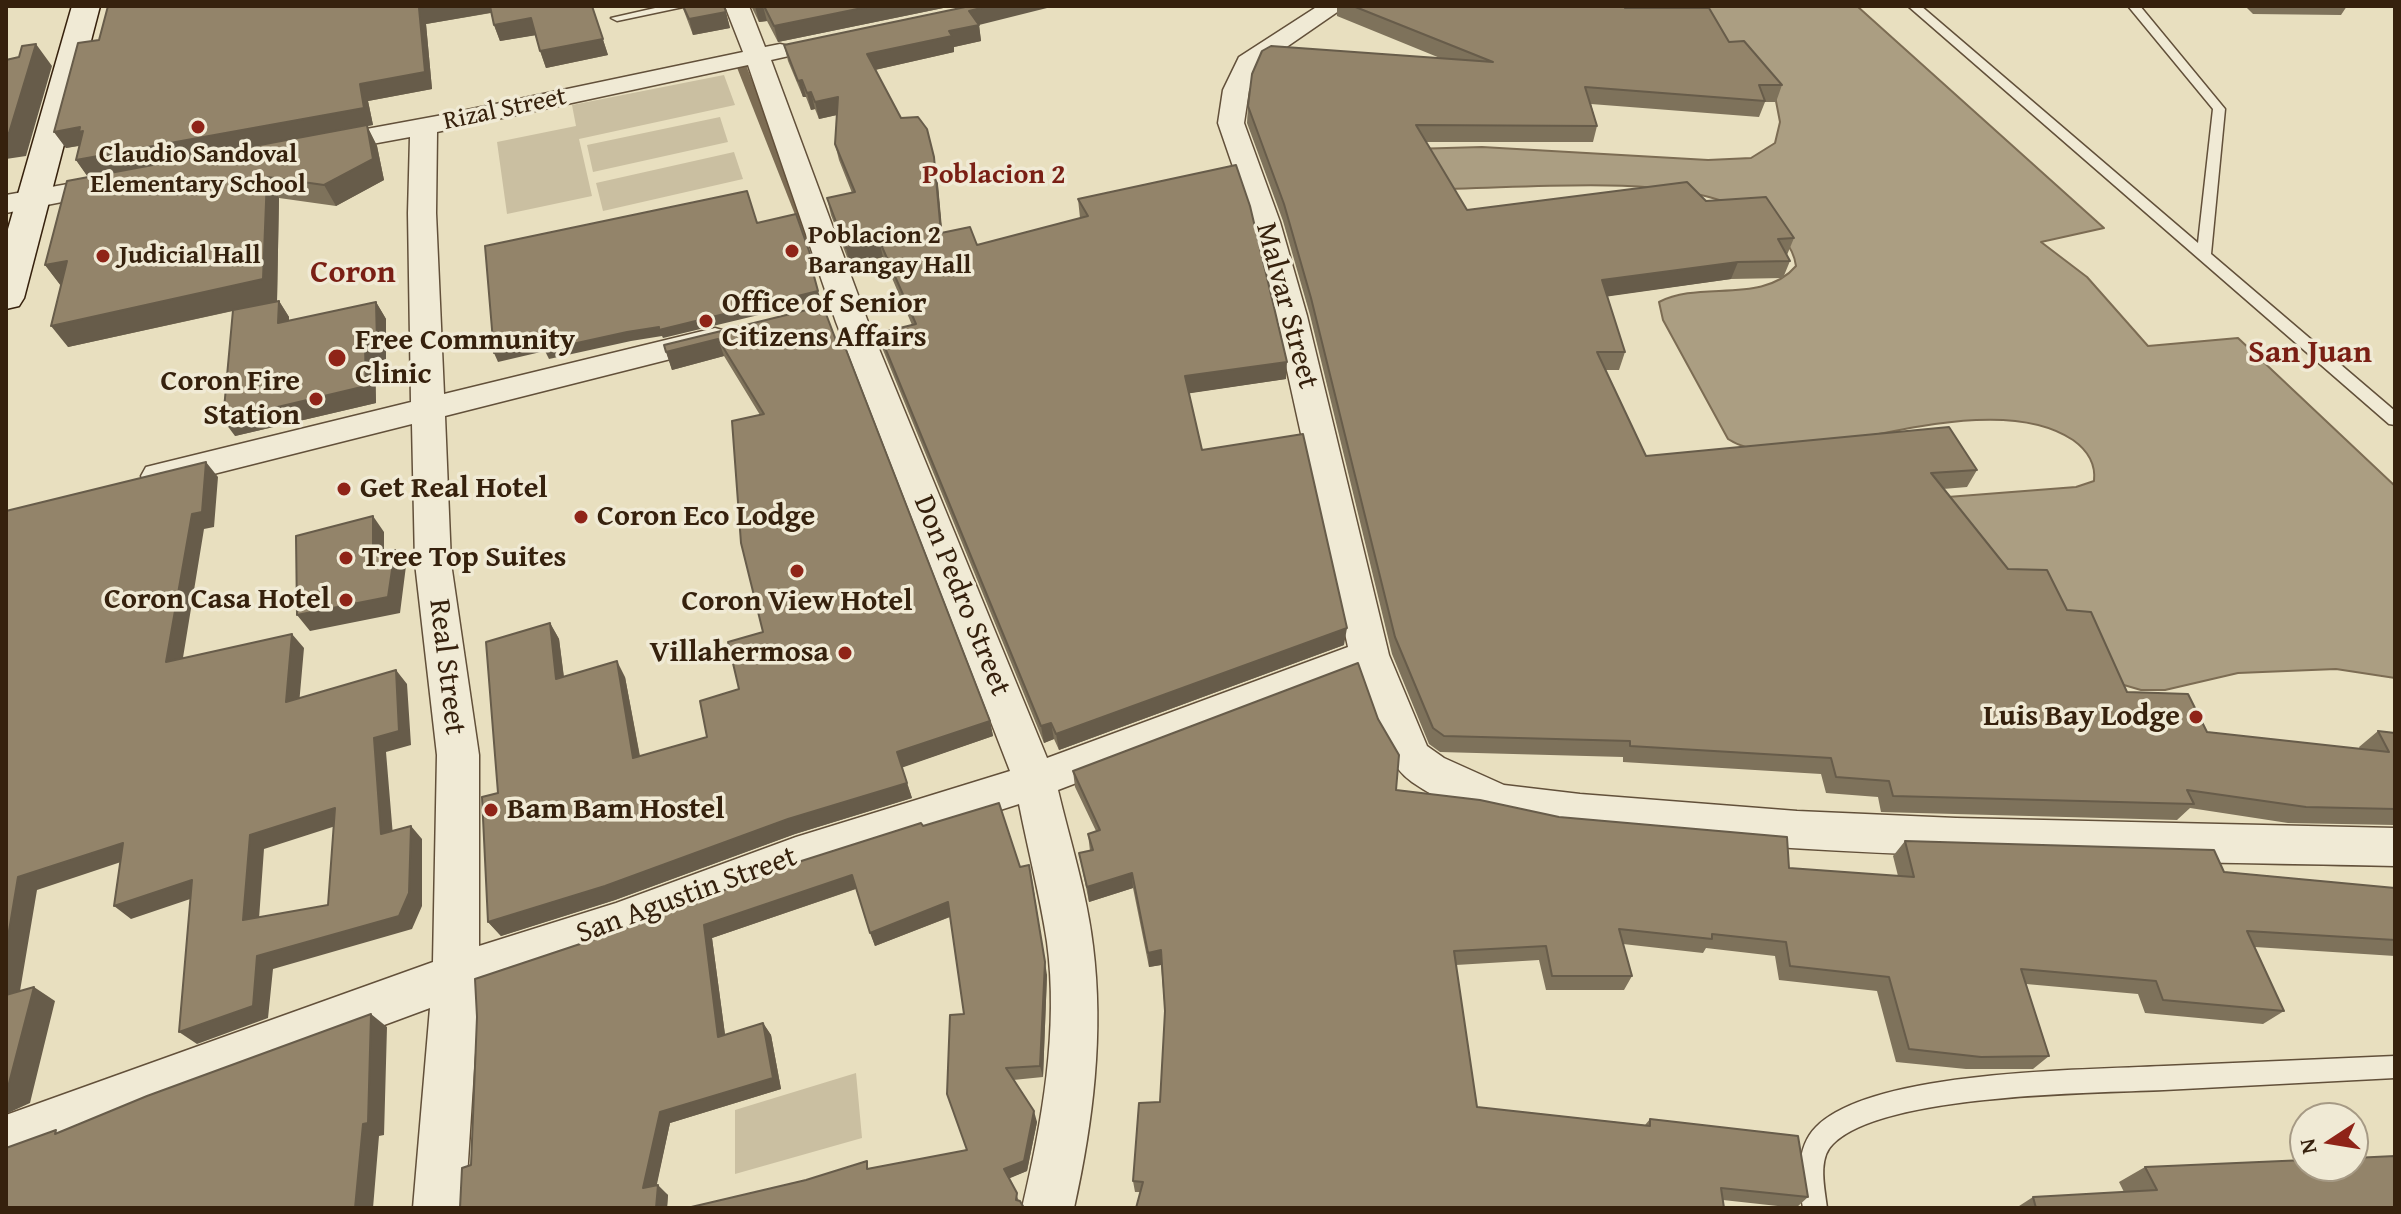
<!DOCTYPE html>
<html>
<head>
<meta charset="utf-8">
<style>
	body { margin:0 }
	#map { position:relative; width:2401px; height:1214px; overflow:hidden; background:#e8dfbf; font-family:"Gentium Book Plus",serif }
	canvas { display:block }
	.frame { position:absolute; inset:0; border:8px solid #36210d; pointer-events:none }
	.north { position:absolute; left:2289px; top:1102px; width:80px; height:80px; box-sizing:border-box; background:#f0ead5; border:2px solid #a69a85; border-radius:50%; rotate:258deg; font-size:22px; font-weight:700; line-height:32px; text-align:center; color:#36210d }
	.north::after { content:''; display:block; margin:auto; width:28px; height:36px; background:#8f2418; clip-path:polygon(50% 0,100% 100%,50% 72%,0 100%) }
</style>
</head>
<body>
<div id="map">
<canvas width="2401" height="1214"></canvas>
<div class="frame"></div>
<div class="north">N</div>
</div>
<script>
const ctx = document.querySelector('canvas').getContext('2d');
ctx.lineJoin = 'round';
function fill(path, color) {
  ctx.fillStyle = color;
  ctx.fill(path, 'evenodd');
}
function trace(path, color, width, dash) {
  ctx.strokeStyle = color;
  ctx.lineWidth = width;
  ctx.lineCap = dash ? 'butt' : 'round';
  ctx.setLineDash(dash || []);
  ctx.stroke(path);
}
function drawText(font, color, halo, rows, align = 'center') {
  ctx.font = font + ' "Gentium Book Plus",serif';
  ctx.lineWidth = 7;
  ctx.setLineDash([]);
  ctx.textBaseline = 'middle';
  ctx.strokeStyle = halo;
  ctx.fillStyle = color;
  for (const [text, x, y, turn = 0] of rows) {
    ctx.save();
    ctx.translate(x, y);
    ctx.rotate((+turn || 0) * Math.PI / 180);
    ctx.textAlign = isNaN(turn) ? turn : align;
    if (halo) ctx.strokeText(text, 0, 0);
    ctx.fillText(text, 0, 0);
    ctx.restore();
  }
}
fill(new Path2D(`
	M724 75 735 105 579 139 592 196 507 214 497 142 576 126 572 105Z
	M720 117 728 142 593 172 587 145Z
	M734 152 743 179 603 211 596 183Z
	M856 1073 862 1138 735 1174V1110Z`), '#cabfa1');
const water = new Path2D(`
	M1553 6H1857L2104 228 2041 242 2087 277 2148 346 2238 338 2395 486V678L2336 669 2238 673 2165 690H2141L2117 683 2043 614 1973 526 1819 507 2076 487 2094 481C2096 463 2087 450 2073 440 2002 392 1866 443 1786 450 1766 452 1745 450 1728 439L1663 320 1659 302C1700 280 1763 305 1796 266 1793 244 1778 232 1760 221 1749 215 1739 207 1728 203 1647 172 1502 191 1412 189L1411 149 1482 147 1708 160 1751 158 1775 143 1780 122 1775 96 1713 25Z`);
fill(water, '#ab9e82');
trace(water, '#7c6c53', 2);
fill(new Path2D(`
	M738 63 746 65 815 240 814 242H806L805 240 736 65Z`), '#7c6c53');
const lane = new Path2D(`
	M664 6H688L617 21 611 18Z
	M1908 6H1921L2198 243 2213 109 2128 6H2140L2225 109 2211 254 2395 411V425L2389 424Z
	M2395 1056V1078C2318 1082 2241 1086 2164 1090 2092 1093 1882 1094 1833 1144 1817 1159 1825 1189 1827 1208H1803C1799 1182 1795 1148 1816 1127 1872 1070 2084 1070 2164 1066 2241 1063 2318 1059 2395 1056Z`);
const street = new Path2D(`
	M725 6H749L765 47 780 44 789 46 792 51 789 56 771 60 868 322 1047 758 1348 647 1275 316 1252 222 1218 123 1223 90 1239 57 1318 6H1346L1259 66 1249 90 1244 123 1280 222 1307 316 1389 655 1427 746 1444 758 1504 785 1580 794 1797 811 1956 818 2395 828V866C2165 861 1934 860 1705 842 1612 834 1491 837 1412 782 1381 760 1371 710 1357 676L1058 790C1070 841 1087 894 1093 946 1104 1034 1093 1122 1074 1208H1022C1042 1123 1059 1029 1047 942 1040 896 1028 850 1019 804L800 874 616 945 479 991 465 1208H413L430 1008 6 1165V1115L433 962 437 755 415 563 412 424 158 488 146 485 141 476 146 467 158 464 411 402 408 213 410 137 323 153 313 151 310 145 313 139 323 137 448 114 743 52ZM748 65 836 322 1010 771 796 837 616 903 479 946V755L451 563 445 416 726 345 731 338 726 331 715 328 444 394 436 213 437 132Z
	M113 176 123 178 127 184 123 190 6 213V195Z`);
const secondary = new Path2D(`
	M72 6H100L24 298 19 306 6 309V236Z`);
trace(lane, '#62503a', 3);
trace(street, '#62503a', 3);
trace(secondary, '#36210d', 3);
fill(lane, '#f0ead5');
fill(street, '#f0ead5');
fill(secondary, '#f0ead5');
fill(new Path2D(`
	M108 6H592L608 55 546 68 535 35 500 41 494 25 491 13 426 24 432 89 368 101 373 125 367 126 377 146 384 180 336 206 279 198 277 301H279L289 317V321L376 302 386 319V359L375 362 376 403 235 436 233 311 68 347 61 286 45 265 88 177 76 160 79 146 66 148 54 132 99 40Z
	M682 6H724L730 28 693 35Z
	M751 6H953L778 42 767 21 759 22Z
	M1337 6H1624L1625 8 1729 42 1782 85 1776 102H1765L1759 117 1591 104 1597 126 1593 142H1426L1467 210 1706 201 1794 238 1787 255 1790 261 1783 278 1731 279 1607 296 1625 352 1619 370H1605L1646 456 1977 470 1967 487 1943 489 2008 569 2067 610 2127 692 2207 732 2360 749 2359 747 2378 731 2395 733V825L2288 823 2190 808 2177 820 1881 812 1878 797 1826 793 1821 774 1623 762V757L1440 752 1429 744 1392 654 1310 315 1283 221 1247 123 1248 106 1440 58 1337 16Z
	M2245 6H2347L2341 15 2253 14Z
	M979 25 981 41 954 47V52L875 70 901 118 934 157 937 174 942 233 977 245 1080 218 1078 199 1286 379 1189 393 1202 450 1344 645 1059 750 1054 739 1044 743 883 350 879 333 912 325 883 257 850 265 831 215 827 198 852 193 839 160 835 144 837 115 819 119 815 109 811 110 806 97H803L788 61 784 45Z
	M823 306 837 343 990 721 993 736 902 767 912 798 795 834 615 900 501 936 488 922 498 793 550 623 559 639 564 677H625L640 756 707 737 739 689 763 632 760 415 724 356 672 370 664 345Z
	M1073 771 1396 790 1789 868 1898 876 1893 856 1905 841 2395 888V956L2255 947 2284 1011 2263 1024 2145 1013 2138 994 2026 984 2049 1056 2033 1069H1966L1896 1062 1877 991 1779 980 1775 956 1706 948 1703 953 1623 944 1632 976 1624 990H1546L1539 960 1456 965 1477 1107 1645 1125 1650 1119 1808 1197 1796 1208 1723 1200 1135 1192 1133 1181 1160 1102 1165 1013 1161 965 1149 967 1133 888 1089 902 1079 853 1090 851 1088 834 1096 831 1075 787Z
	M923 826 1047 975 1043 1077 1013 1080 1037 1122 1027 1171 1009 1178 1019 1201 872 1169 967 1150 964 1014 950 917 875 946 856 889 712 938 725 1035 763 1023 771 1035 781 1089 670 1123 656 1186 668 1195 667 1208H460L471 1165 607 935Z
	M2145 1167 2395 1208H2016L2033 1197 2124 1192 2119 1182Z`), '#7e725b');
fill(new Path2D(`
	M429 6H493L495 12 426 24 432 89 368 101 373 125 367 126 377 146 384 180 336 206 324 185 373 159 88 177 76 160 360 84 419 8Z
	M592 6 608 55 546 68 540 51Z
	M755 6H763L767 21 759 22Z
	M872 6H953L778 42 774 26Z
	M989 6H1055L979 25 981 41 954 47V52L870 71 867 54 969 11Z
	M726 12 730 28 693 35 689 19Z
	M531 18 537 35 500 41 494 25Z
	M36 44 52 66 26 156 6 159V133Z
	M802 80 806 97H803L798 81Z
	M811 92 815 109 811 110 807 93Z
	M838 97 841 114 819 119 815 102Z
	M80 127 88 144 66 148 54 132Z
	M934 157 937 174 944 250 941 233Z
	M267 177 279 198 277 301 68 347 51 326Z
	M879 240 883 257 850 265 846 248Z
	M67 261 62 287 45 265Z
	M1738 262 1731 279 1597 298 1602 280Z
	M811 265H814L816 273 813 274Z
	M818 291 821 300 663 338 662 336 631 341 549 359 545 351 498 362 494 353 548 341Z
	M279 301 289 317V339L278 323Z
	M376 302 386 319V359L375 362 376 403 235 436 223 420 365 345Z
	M718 339 724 356 672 370 666 352Z
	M1287 362 1286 379 1185 394V376Z
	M206 462 218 477 214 527 204 529 180 676 166 662 192 514Z
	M373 516 384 532V570L373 554Z
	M395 550 406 566 400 613 310 631 297 615Z
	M550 623 559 639 566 695 556 679Z
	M1347 628 1344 645 1059 750 1056 734Z
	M292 634 304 648 298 716 286 702Z
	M617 661 625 677 643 774 633 758Z
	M396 670 407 684 411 745 386 752 394 848 381 834 374 738Z
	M990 721 993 736 901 768 897 752Z
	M1051 723 1054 739 1044 743 1041 726Z
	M907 783 912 798 795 834 615 900 501 936 488 922 788 819Z
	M335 808 348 822 264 849 258 933 243 920 250 835Z
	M411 826 422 839V906L412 929 273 969 268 1018 197 1044 179 1032 257 956 399 916Z
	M123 843 139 856 37 890 20 991 6 996V949L18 877Z
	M1132 873 1133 888 1089 902 1087 887Z
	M852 875 858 888 712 938 727 1049 718 1037 704 925Z
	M1032 879 1047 975 1043 1077 1040 1066Z
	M192 880 208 893 131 919 114 906Z
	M948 902 952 916 875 946 870 933Z
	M1161 950V965L1149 967 1148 953Z
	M34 987 55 1001 30 1103 6 1114V1092Z
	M371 1014 387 1027 384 1135 379 1136 373 1208H355Z
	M763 1023 771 1035 781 1089 670 1123 654 1198 643 1188 660 1112Z
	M1034 1111 1037 1122 1027 1171 1008 1179 1004 1169Z
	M658 1185 668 1195 667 1208H656Z`), '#675c4a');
const building = new Path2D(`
	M108 6H429L419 8 425 72 360 84 364 108 76 160 83 131 79 132 80 127 54 132 78 43 99 40Z
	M490 6H592L603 39 540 51 531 18 494 25Z
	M683 6H724L726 12 689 19Z
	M764 6H872L774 26Z
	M970 6H989L969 11 979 25 949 31 952 36 867 54 901 118 918 117 927 129 934 157 941 233 970 227 977 245 1088 216 1078 199 1236 165 1250 206 1287 362 1185 376 1202 450 1303 434 1347 628 1056 734 1051 723 1041 726 879 333 916 324 879 240 846 248 827 198 855 192 835 144 838 97 815 102 811 92 807 93 802 80 798 81 784 45Z
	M1353 6H1624L1625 8H1709L1729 42 1744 41 1782 85H1759L1765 101 1585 87 1597 126 1416 125 1467 210 1687 182 1706 201 1766 197 1794 238 1778 239 1790 261 1738 262 1602 280 1625 352H1597L1646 456 1949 427 1977 470 1931 473 2008 569 2047 570 2067 610 2091 612 2127 692 2188 694 2207 732 2389 752 2378 731 2395 733V809L2306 807 2187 790 2194 804 1893 796 1889 781 1836 777 1831 758 1630 746V741L1444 736 1433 728 1395 637 1311 298 1284 204 1248 106 1252 74 1262 51 1271 46 1493 62Z
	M36 44 9 133H6V60L19 57 22 46Z
	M367 125 373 159 324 185 267 177 263 279 51 326 67 261 45 265 67 181Z
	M747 191 757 223 796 214 814 265H811L818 291 659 330V327L627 332 545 350 548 341 494 353 485 246Z
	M279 301 278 323 376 302 377 343 365 345 366 386 223 420 233 310Z
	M823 306 837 343 843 342 990 721 897 752 907 783 788 819 605 886 488 922 482 797 498 793 486 642 550 623 556 679 617 661 633 758 707 737 700 701 739 689 728 642 763 632 741 543 732 421 764 414 718 339 666 352 664 345Z
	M206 462 202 512 192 514 166 662 292 634 286 702 396 670 399 731 374 738 381 834 411 826 409 893 399 916 257 956 253 1006 179 1032 192 880 114 906 123 843 18 877 6 949V511ZM335 808 328 905 243 920 250 835Z
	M373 516V554L395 550 388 597 297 615 296 536Z
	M1358 663 1378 719 1399 755 1396 790 1480 800 1559 817 1787 837 1789 868 1914 877 1905 841 2214 850 2224 872 2395 888V940L2247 931 2284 1011 2163 1000 2156 981 2021 969 2049 1056 1981 1057 1909 1049 1889 977 1790 966 1786 942 1712 934V939L1619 929 1632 976H1552L1546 946 1454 951 1477 1107 1650 1126V1119L1798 1136 1808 1197 1721 1188 1724 1208H1136L1143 1182 1133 1181 1139 1103 1160 1102 1165 1011 1161 950 1148 953 1132 873 1087 887 1079 853 1093 850 1088 834 1100 830 1073 771Z
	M999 803 1020 867 1029 865 1045 962 1040 1066 1006 1068 1034 1111 1024 1161 1004 1169 1017 1193 1016 1200 1020 1201 1024 1208H687L806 1180 867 1161V1169L967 1150 947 1094 950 1015 964 1014 948 902 870 933 852 875 704 925 718 1037 763 1023 773 1078 660 1112 643 1188 658 1185 656 1208H460L462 1168 471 1165 477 1017 475 979 607 935 795 863 921 823 923 826Z
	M34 987 7 1091 6 1092V995Z
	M371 1014 368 1123 363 1124 355 1208H6V1148L56 1130 55 1134 147 1096Z
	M2395 1156V1208H2036L2033 1197 2157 1190 2145 1167 2305 1160V1166H2353V1158Z`);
fill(building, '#93846a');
trace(building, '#675c4a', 2);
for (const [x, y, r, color] of [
	[198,127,8,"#8f2418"],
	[792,251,8,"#8f2418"],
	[103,256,8,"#8f2418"],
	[706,321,8,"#8f2418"],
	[337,358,10,"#8f2418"],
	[316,399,8,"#8f2418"],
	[344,489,8,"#8f2418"],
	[581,517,8,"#8f2418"],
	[346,558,8,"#8f2418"],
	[797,571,8,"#8f2418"],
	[346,600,8,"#8f2418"],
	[845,653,8,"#8f2418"],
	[2196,717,8,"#8f2418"],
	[491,810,8,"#8f2418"]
]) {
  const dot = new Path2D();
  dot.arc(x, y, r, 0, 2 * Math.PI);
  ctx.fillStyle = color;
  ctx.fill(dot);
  trace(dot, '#f0ead5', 3);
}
drawText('26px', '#36210d', '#f0ead5', [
	["Rizal Street",505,110,-12]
]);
drawText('bold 26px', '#36210d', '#f0ead5', [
	["Claudio Sandoval",198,155,"center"],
	["Elementary School",198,185,"center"],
	["Poblacion 2",808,236],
	["Barangay Hall",808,266],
	["Judicial Hall",119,256]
], 'left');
drawText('bold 28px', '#7a1f14', '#f0ead5', [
	["Poblacion 2",994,176]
]);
drawText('bold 30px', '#36210d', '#f0ead5', [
	["Office of Senior",722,304],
	["Citizens Affairs",722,338],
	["Free Community",355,341],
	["Clinic",355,375],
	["Coron Fire",300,382,"right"],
	["Station",300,416,"right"],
	["Get Real Hotel",360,489],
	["Coron Eco Lodge",597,517],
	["Tree Top Suites",362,558],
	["Coron Casa Hotel",330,600,"right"],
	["Coron View Hotel",797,602,"center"],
	["Villahermosa",829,653,"right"],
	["Luis Bay Lodge",2180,717,"right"],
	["Bam Bam Hostel",507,810]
], 'left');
drawText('30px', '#36210d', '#f0ead5', [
	["Malvar Street",1286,306,75],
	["Don Pedro Street",961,596,68],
	["Real Street",446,667,83],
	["San Agustin Street",687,896,-20]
]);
drawText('bold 32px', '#7a1f14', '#f0ead5', [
	["Coron",353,274]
]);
drawText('bold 32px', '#7a1f14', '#f0ead5', [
	["San Juan",2310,354]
]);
</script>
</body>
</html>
